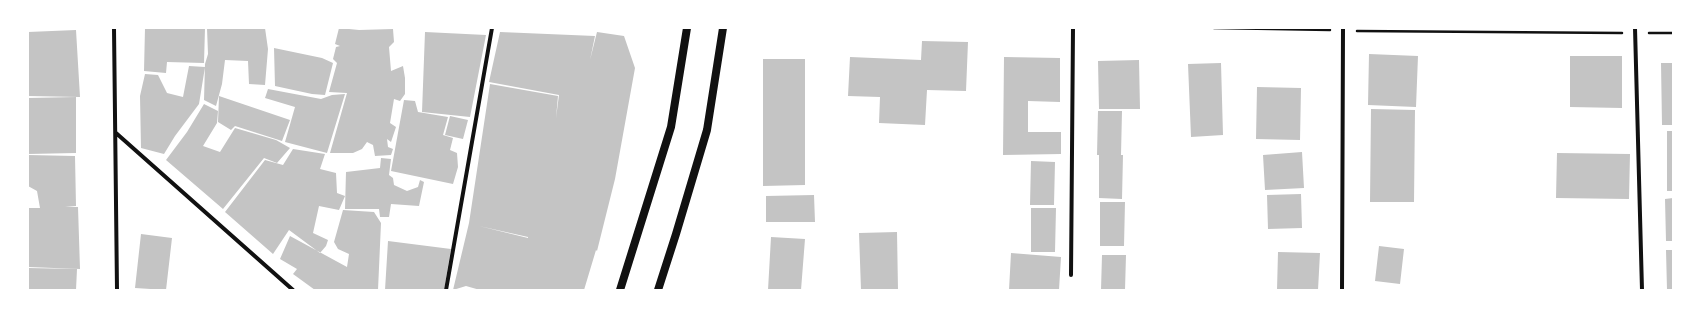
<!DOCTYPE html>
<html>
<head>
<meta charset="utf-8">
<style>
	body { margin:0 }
	#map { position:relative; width:1701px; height:318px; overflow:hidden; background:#fff; font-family:"Roboto Condensed",sans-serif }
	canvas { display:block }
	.frame { position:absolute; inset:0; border:29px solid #fff; pointer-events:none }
</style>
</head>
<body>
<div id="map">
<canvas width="1701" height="318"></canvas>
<div class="frame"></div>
</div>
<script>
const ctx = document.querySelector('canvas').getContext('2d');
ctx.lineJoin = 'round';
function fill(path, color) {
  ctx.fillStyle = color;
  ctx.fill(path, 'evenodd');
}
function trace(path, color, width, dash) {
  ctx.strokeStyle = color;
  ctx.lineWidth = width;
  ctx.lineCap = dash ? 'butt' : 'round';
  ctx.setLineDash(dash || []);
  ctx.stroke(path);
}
fill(new Path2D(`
	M145 28H205L204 63 167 62 166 73 144 71Z
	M207 28H265L268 49 265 85 249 84 248 61 225 60 222 84 216 106 204 100 205 64 208 54Z
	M339 28 359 30 393 29 394 42 389 47 391 71 403 66 405 78V94L400 101 394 99 390 123 396 127 391 142 387 139 388 147 393 149 391 155 375 156 373 145 367 142 362 149 353 153H330L347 93 329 92 337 63 333 59 336 47 340 46 335 44Z
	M76 30 80 97 28 96V32Z
	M425 32 486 35 470 117 422 112Z
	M500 32 595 36 590 60 597 32 624 36 635 68 615 179 597 251 596 250 584 290H480L466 286 453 290 469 223 490 84 558 96 556 118 559 95 489 82ZM479 226 528 237V238Z
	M922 41 968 42 966 91 927 90 925 125 879 123 880 97 848 96 850 57 921 60Z
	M274 48 322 58 333 63 325 95 312 94 275 86Z
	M1369 54 1418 56 1416 107 1368 105Z
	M1570 56H1622V108L1570 107Z
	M1004 57 1060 58V102L1028 101V132H1061V154L1003 155Z
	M763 59H805V185L763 186Z
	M1139 60 1140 109H1099L1098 61Z
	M1221 63 1223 135 1191 137 1188 64Z
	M1661 63H1673V125H1662Z
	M189 66 205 67 199 104 175 136 164 154 141 148 140 96 145 74 158 75 167 93 183 97Z
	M1257 87 1301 88 1300 140 1256 139Z
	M268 89 321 99 332 95 345 94 327 153 285 142 295 107 265 98Z
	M219 96 290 120 282 141 235 126 231 130 218 122Z
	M76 97V153L28 154V98Z
	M404 100 415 101 418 112 448 117 443 135 453 138 450 150 457 153 458 167 453 184 391 171Z
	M204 104 218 111 217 123 203 146 220 152 235 128 276 140 290 148 277 163 264 158 223 209 166 160 187 132Z
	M1371 109 1415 110 1414 202H1370Z
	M1098 111H1122L1121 155H1123L1122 199 1099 198V155H1097Z
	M450 116 468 120 463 139 445 135Z
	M1667 131H1673V191H1667Z
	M293 149 325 154 320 169 336 173 337 193 345 196 339 210 319 206 313 233 328 240 326 246 320 253 289 230 273 254 225 212 265 160 283 165Z
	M1302 152 1304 188 1265 190 1263 155Z
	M1557 153 1630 154 1629 199 1556 198Z
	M28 155 75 156 76 206 65 207H78L80 269 28 267V208H40L37 191 28 186Z
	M381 158 391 159 389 175 393 178 394 185 407 191 418 187 420 180 424 182 419 206 391 204 389 217H380L379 209H345L346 172 380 168Z
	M1031 161 1055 162 1054 205H1030Z
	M1301 194 1302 228 1268 229 1267 195Z
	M814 195 815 222H766V196Z
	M1673 198V241H1666L1665 199Z
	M1100 202H1125L1124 246H1100Z
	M1031 208H1056L1055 252H1031Z
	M343 210 374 212 381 223 378 290H315L293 274 297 269 280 259 290 236 347 267 349 254 338 249 334 242Z
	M897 232 898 290H861L859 233Z
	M141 234 172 238 166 290 135 288Z
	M771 237 805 239 801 290H768Z
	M388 241 451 249 444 290H385Z
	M1379 246 1404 249 1400 284 1375 281Z
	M1666 250H1673V290H1667Z
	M1278 252 1320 253 1318 290H1277Z
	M1011 253 1061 257 1059 290H1009Z
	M1102 255H1126L1125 290H1101Z
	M28 268 77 269 76 290H28Z`), '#c4c4c4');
trace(new Path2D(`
	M1214 28 1330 30
	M1357 31 1622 33
	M1649 33H1673`), '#111', 2.5);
trace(new Path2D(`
	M114 28 117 290
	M1635 28 1642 290
	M116 133 293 290
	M1071 275 1073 28
	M446 290 492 28
	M1342 290 1343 28`), '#111', 4);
trace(new Path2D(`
	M620 290 671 127 687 28
	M658 290 676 234 707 130 723 28`), '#111', 8);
</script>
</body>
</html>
